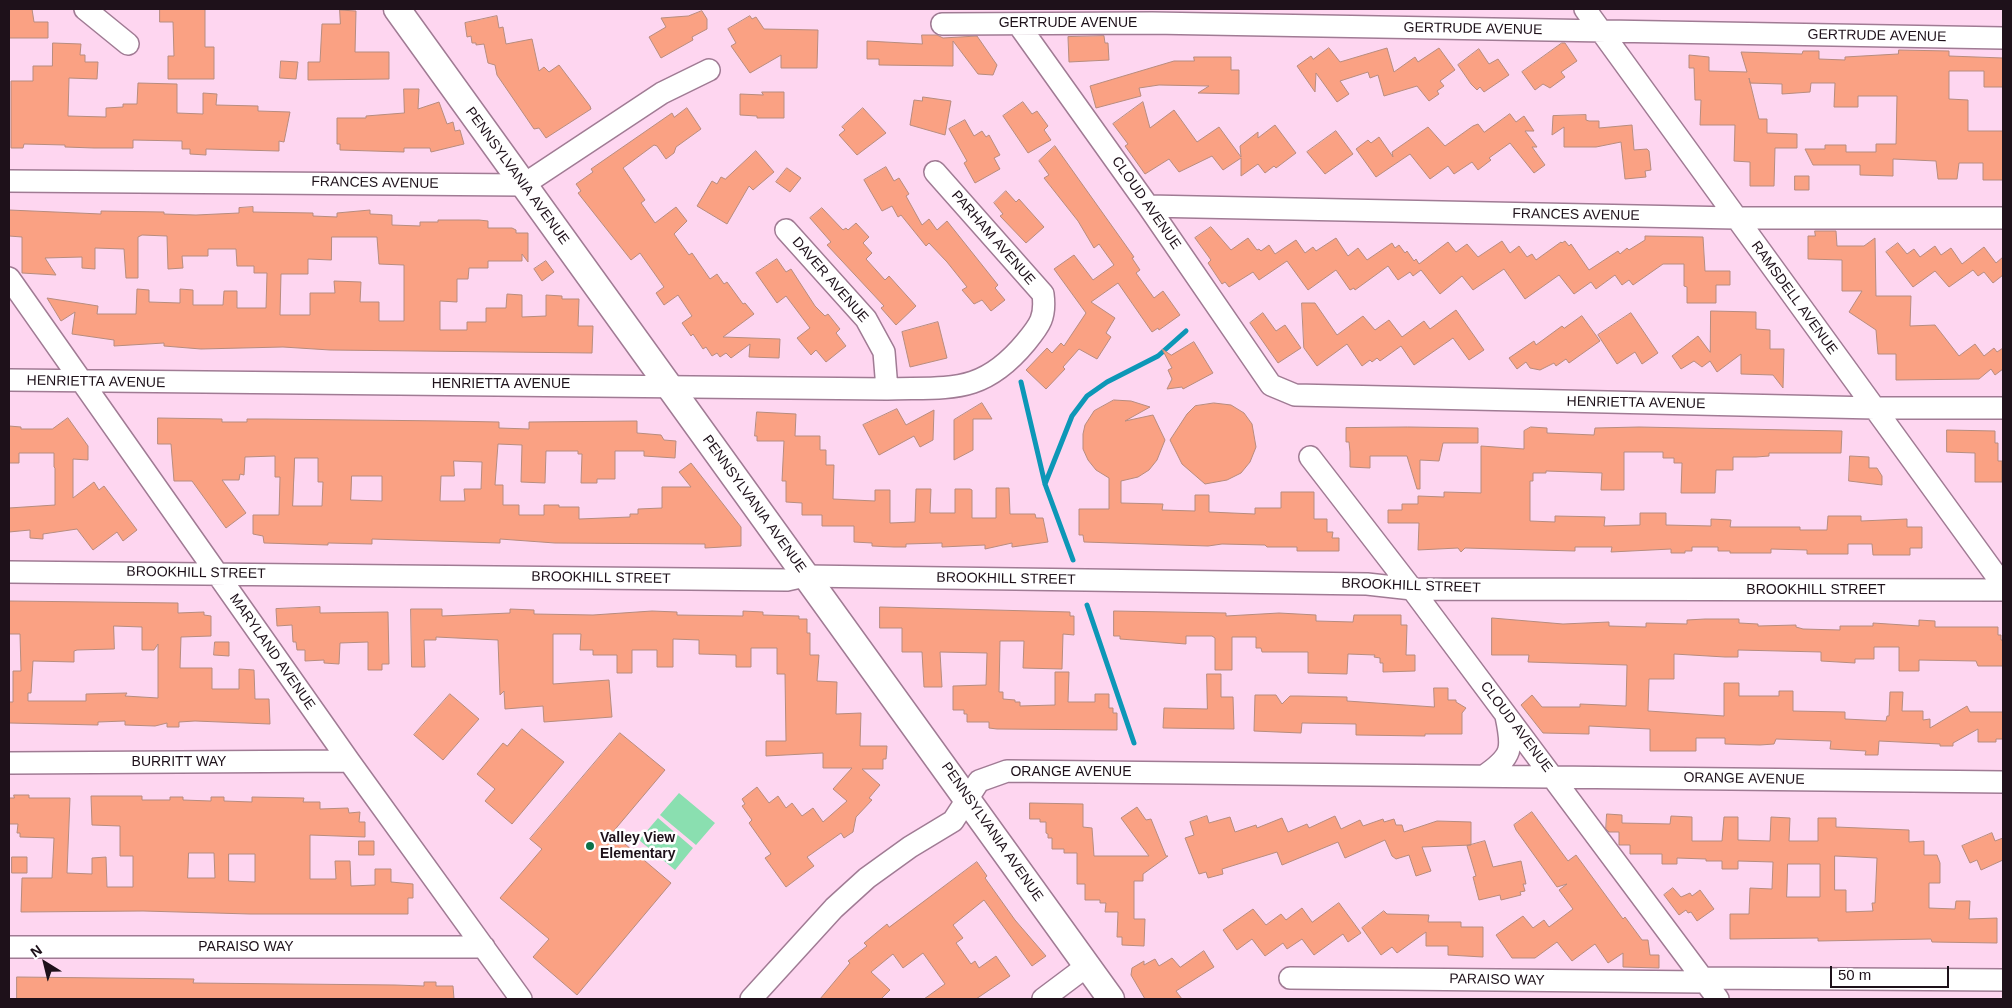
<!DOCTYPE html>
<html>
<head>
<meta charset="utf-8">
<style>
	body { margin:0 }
	#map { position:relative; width:2012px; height:1008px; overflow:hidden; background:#fed6f0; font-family:Helvetica,sans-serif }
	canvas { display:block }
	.frame { position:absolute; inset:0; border:10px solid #1e111a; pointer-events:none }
	.north { position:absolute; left:20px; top:938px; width:50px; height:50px; -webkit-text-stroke:4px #fff; paint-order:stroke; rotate:324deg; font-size:14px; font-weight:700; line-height:20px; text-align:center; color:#1e111a }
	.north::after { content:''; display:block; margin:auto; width:18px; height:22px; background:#1e111a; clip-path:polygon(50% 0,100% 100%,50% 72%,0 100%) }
	.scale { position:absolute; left:1830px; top:966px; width:119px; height:22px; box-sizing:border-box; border:2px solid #1e111a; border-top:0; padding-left:6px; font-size:15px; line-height:18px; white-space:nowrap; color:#1e111a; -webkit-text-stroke:4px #fff; paint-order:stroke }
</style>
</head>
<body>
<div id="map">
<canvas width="2012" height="1008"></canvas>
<div class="frame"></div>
<div class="north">N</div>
<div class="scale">50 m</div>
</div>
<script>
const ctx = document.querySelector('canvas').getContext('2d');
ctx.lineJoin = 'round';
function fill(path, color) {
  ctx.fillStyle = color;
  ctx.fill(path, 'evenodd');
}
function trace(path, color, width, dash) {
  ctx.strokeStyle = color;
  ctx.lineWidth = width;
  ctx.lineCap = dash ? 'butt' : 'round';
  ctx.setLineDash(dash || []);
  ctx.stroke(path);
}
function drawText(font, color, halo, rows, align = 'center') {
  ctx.font = font + ' Helvetica,sans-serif';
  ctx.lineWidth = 5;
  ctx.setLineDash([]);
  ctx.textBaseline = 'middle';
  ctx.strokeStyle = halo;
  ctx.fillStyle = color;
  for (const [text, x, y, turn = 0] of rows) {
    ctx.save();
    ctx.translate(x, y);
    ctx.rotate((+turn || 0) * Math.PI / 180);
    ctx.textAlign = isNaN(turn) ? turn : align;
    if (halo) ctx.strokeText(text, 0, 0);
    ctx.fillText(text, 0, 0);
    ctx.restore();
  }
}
fill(new Path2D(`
	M679 793 715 823 696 845 660 815Z
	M658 818 693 848 675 870 639 840Z`), '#8adfb0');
trace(new Path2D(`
	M1021 382 1045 484 1073 560
	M1045 484 1072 416 1087 396 1107 382 1158 356 1186 331
	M1087 605 1134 743`), '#0d97b7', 5);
const building = new Path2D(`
	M9 9H32L34 22H48V38H9Z
	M160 9H205V47H214V79H168V56H174L173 22H160Z
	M340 10 356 11 355 52H389V79L308 80V62H320L322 24H340Z
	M702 11 707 19V29L692 37 693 40 661 58 649 37 666 27 661 18 688 16Z
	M497 16 499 28 503 27 506 44 532 39 539 71 544 67 549 72 559 65 590 106 591 109 546 138 539 128 534 129 497 75 495 65 488 63 484 44 476 45V43H472L471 36 467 37 465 23Z
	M750 16 752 19 756 17 764 29 818 30 817 68H781V55L750 73 731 46 736 43 728 29Z
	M922 35H937L943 38 977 36 997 65 993 75 978 74 953 41V66L879 65V59H867V41L922 44Z
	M1104 36 1105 43H1108L1109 60 1069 62 1068 37Z
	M53 43 81 44 80 55H85V62H98L97 79 69 78 68 116 106 117V108L123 107V104H137L138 83 177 84V113L203 114V93L217 94 216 105 258 106V111L290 112 284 142 279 141V151L206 149V155L190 154V149H182V141L133 140V148H94L65 147V145L24 144 23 148H11V81H33V66H52Z
	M1562 43H1565L1577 61 1561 72 1565 77 1550 88 1543 84 1535 90 1522 72Z
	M1329 48 1340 62 1387 48 1394 72 1415 57 1418 62 1439 48 1455 70 1440 81 1444 86 1437 91 1439 94 1429 101 1417 86 1384 96 1378 75 1370 78 1368 72 1340 81 1349 94 1337 102 1316 73 1315 92 1297 66 1311 56 1313 59Z
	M1479 49 1489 64 1498 59 1509 75 1484 92 1480 87 1477 90 1471 84 1458 65Z
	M1899 50 1949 51V56L2003 58V87H1984V71H1949V99L1968 100V131H2003V180H1983V163H1959L1957 179H1938L1936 161 1893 159V176L1860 175V165H1813L1805 149H1825V145H1846V152H1876V144H1896L1897 96H1858V107H1834L1835 83H1811L1810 92 1782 94V84L1750 83 1749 78 1759 119H1767V133L1797 134V148H1775L1774 186H1750V162L1734 161 1735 125H1700L1701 100H1695L1694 68H1689V55L1709 57V71L1747 72 1741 52 1802 54 1803 51H1819V59L1845 60V57L1898 54Z
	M1194 57H1231V70H1239V94L1198 93 1209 86 1159 85 1139 88 1141 96 1096 108 1090 86 1174 61H1194Z
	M281 61 298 62 296 79 280 78Z
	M404 89H419L418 109 439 102 447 124 453 122 455 131 460 130 464 144 431 152 430 148H404V152L340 150V144H337V118H366V116L404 113Z
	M762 92H784V118H757V116L740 115V94L763 95Z
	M923 97 951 101 945 135 910 125 914 100 922 101Z
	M1023 102 1032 114 1037 111 1048 126 1044 130 1051 140 1028 153 1003 116Z
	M1143 102 1150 128 1174 110 1197 142 1219 127 1241 157 1240 146 1258 132V138L1275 125 1296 153 1276 168 1274 166 1265 173 1258 164 1241 176V158L1223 170 1212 156 1179 172 1169 159 1145 174 1125 146 1128 144 1113 124Z
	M687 108 701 129 676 147 674 153 666 159 657 146 654 145 623 168 645 200 641 203 655 223 676 207 687 221 674 234 689 255 692 253 710 279 717 274 724 284 727 282 743 304 745 303 754 314 723 337 780 339 779 358 749 357 750 344 731 358 726 353 720 357 717 353 712 356 706 347 703 349 693 334 691 336 682 323 692 316 678 295 664 305 656 293 664 287 640 253 631 260 578 193 581 191 576 184 593 172 591 169 672 113 674 117Z
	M863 108 886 133 857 155 839 135 845 130 842 127Z
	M1510 114 1516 122 1524 116 1534 131H1525L1537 147H1532L1545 165 1534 173 1510 143 1489 158 1491 160 1478 170 1472 162 1454 174 1448 166 1430 179 1410 154 1376 177 1356 149 1368 140 1371 143 1379 137 1393 157 1392 152 1428 127 1445 146 1473 126 1478 124 1484 132Z
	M1586 115V120L1589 121H1599V128L1632 125 1634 150 1647 149 1649 151 1651 170 1645 171 1646 177 1625 179 1621 142 1596 147H1564V127L1552 135 1553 116Z
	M965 120 974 136 982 131 986 137 989 135 1000 155 994 158 1000 169 975 183 964 163 967 161 949 129Z
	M1336 131 1353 154 1325 174 1307 152Z
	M1055 146 1134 257 1132 258 1140 270 1136 273 1154 298 1163 291 1180 315 1159 330 1158 328 1152 332 1118 283 1091 302 1115 318 1106 333 1111 337 1097 359 1079 349 1063 367 1065 369 1046 389 1026 370 1047 348 1052 353 1061 343 1064 346 1086 313 1054 269 1074 255 1093 280 1114 265 1099 244 1094 248 1078 221 1044 178 1049 175 1039 161Z
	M756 151 774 172 753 190 749 186 727 224 697 206 712 181 717 184 721 177 725 179Z
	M886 167 894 181 899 178 909 194 906 196 922 225 929 219 937 230 947 221 998 285 995 288 1005 300 991 311 982 300 974 304 962 290 967 287 947 262 929 243 926 246 901 215 898 217 892 206 882 211 864 180Z
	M787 168 801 178 790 192 776 182Z
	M1795 176H1809V190H1795Z
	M1006 191 1016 202 1019 199 1044 227 1026 243 1000 216 1003 214 994 203Z
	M253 207V212L313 213V216L337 217V213L370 210V214L392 215V225L420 226V222H438V220H479L488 221V228H512L516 230V233H528V262L522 254V261H488V268H469L468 279H457V302L440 301V330H467V322H486V308H506L507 294 522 295V317L546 316V295L562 296V299H579L578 326H593L592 353 330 350 283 347 201 349 164 346V343L114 346V340L72 334 75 312 61 321 47 298 98 306 97 314H136L137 289 149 290V302L180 303V289L193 290V305H223L224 291H237V308H266L267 273H254V266H237L236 249H208V256H182L183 268 168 269 167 236 142 235 138 237V278H126L124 249 95 248V269L82 268V257L45 258 56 275 22 273V237L9 236V210L101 214V211L164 212V214L196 215 239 213V208ZM332 237H377L379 264 404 265V321H379V302H360L361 282 334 281 335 293H310V315H280L281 274H308V259L331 260Z
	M822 208 843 230 846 228 848 230 856 223 869 237 863 243 872 253 866 259 885 280 889 276 916 306 896 325 881 308 884 306 827 245 831 242 810 218Z
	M1211 227 1231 250 1248 238 1257 250 1259 249 1261 251 1269 245 1275 254 1296 240 1305 253 1313 247 1316 251 1336 238 1348 256 1358 248 1367 260 1392 243 1395 248 1399 245 1405 253 1407 251 1414 261 1416 259 1419 264 1448 242 1456 252 1467 244 1478 257 1502 241 1510 253 1519 246 1527 257 1532 254 1536 260 1561 242 1562 243 1565 241 1569 246 1571 244 1589 270 1618 251 1620 254 1627 248 1629 250 1645 240V236L1703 237 1705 271H1730V285H1716V303H1687V287L1684 286V264H1663L1633 285 1629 280 1622 285 1615 275 1596 289 1591 282 1574 294 1559 275 1525 299 1504 269 1473 290 1462 276 1440 294 1421 270 1413 276 1410 272 1398 280 1388 266 1355 290 1354 288 1350 290 1336 270 1308 290 1287 261 1259 280 1253 272 1229 287 1225 282 1222 284 1208 263 1211 260 1195 238Z
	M1815 231H1836L1837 246H1864L1875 238 1876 296H1911L1910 326 1935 325 1959 356 1975 344 1984 356 1994 348 1997 352 2003 348V369L1995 375 1991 369 1979 379 1896 380V354H1878L1876 330 1849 312 1862 291H1842V260L1808 259V236H1815Z
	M1898 243 1907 254 1914 249 1920 257 1935 246 1941 255 1951 248 1962 264 1984 247 1996 263 2003 257V275L1993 283 1984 272 1978 276 1973 270 1949 287 1935 271 1913 287 1886 252Z
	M777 259 786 272 791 269 815 306 825 316 828 314 840 329 836 333 846 346 826 362 816 350 811 355 797 338 810 328 786 296 777 303 756 273Z
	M546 261 554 272 542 281 534 269Z
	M1302 303H1315L1337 335 1363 316 1375 330 1389 320 1402 337 1424 321 1430 329 1456 310 1484 350 1469 360 1453 338 1414 365 1401 346 1380 361 1377 358 1372 362 1370 360 1362 366 1347 344 1317 366 1304 348Z
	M1711 311 1756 312V329L1770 330V349H1784L1783 388 1773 375 1741 374V354L1717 372 1710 361 1702 367 1694 361 1681 369 1672 356 1698 336 1710 352Z
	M1263 313 1276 331 1285 325 1301 348 1278 363 1250 323Z
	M1631 313 1658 353 1642 364 1635 352 1617 364 1598 335Z
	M1582 316 1600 341 1569 363 1566 359 1556 366 1554 363 1540 370 1530 368 1526 362 1517 369 1509 358 1534 341 1536 345 1562 326 1564 328Z
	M938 322 947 358 910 367 902 332Z
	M1194 342 1213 373 1183 389 1182 387 1167 389 1172 379 1168 370 1172 368 1162 349 1171 355Z
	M1114 400 1131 401 1150 407 1125 421 1153 415 1165 440 1157 460 1149 470 1138 477 1121 481V503L1163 504 1162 510 1195 511V495H1209V512L1255 514V508H1281V492H1314V519H1327V532H1333L1332 538H1339V551H1297V547H1267L1265 545 1222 544 1208 546 1084 542 1083 535H1079V509H1109V478L1096 470 1088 460 1083 449V434L1085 425 1094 411Z
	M982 403 992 419H973V450L954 460V420Z
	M1214 403 1231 405 1244 413 1252 424 1256 447 1250 462 1241 473 1227 480 1205 484 1182 464 1170 440 1187 414 1195 406Z
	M897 409 906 425 934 410 933 440 920 447 914 436 879 455 863 425Z
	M757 412 796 414 795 436H820V450H826V465H834L833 499 875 501V490H890V523L915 522 916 489H931L930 513H955V489H970L972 490V518H996V488H1009L1010 514H1035L1036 518H1043L1048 542 1012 547V543L985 549V545L942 547V543L906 544V547H894L872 546V543L854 542V526H822V515H802V503L786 502V481H782L784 441H757V436H755Z
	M68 418 88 446V460L73 459V498L94 482 99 490 104 486 137 530 123 541 117 532 93 550 77 529 43 534V539L30 538V530L9 532V508L55 505V468L54 467V453H19V463H9V426L21 427V429H52Z
	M158 418 222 419V422H247V419H266L448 421 499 422V428L529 429V422L637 421V433L661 435 664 440 676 441 675 458 644 456V451H615V479H597V483H581L582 454H578V451H546L545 483 521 482 522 445 498 444 495 485H503V505H519V515H544V505H559V507H579V519L630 517V514H638V509L662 508V487H691L679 472 691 463 741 527V546L705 548V544L555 543 500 539V543L372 539V544L328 543V545L264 543 263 536 253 534V515H279L280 477H275V456L245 457 244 475 240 474 239 480H222L246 513 226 528 192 481H174L171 444H158ZM295 458H318V482H323L322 506H293ZM454 461 482 462 481 489H464L465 501H440L441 476H454ZM352 476H382V501L351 500Z
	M1408 427 1478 428V443H1443L1439 461 1420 460V489H1417L1407 456H1370V468L1350 467V452L1349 442H1346V428Z
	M1531 427 1547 428V433L1594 435 1595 428 1639 427 1842 431 1841 453H1769V456L1756 457H1733V470H1716L1715 493H1681L1682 463H1674V458H1663V452H1624V490H1601L1602 473 1546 471V473H1533V481H1530V521L1555 522V516L1605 517 1604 526 1640 525V513H1666V525L1711 526V519L1731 520 1730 527H1800V530H1827L1828 516H1861V521L1907 519V527H1922V548H1910V555H1873L1872 544H1848V554H1807V550L1771 549V553H1730V551H1718V547H1692V551H1685V553H1671V549L1611 552 1612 547H1575V551L1465 548 1461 552 1458 548 1418 550 1419 523H1388V510H1402V504H1418V496L1444 497V492L1481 493V446L1524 449V431Z
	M1947 430 1995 431V443H1998V461H2002V482H1975V453L1947 452Z
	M1850 456 1869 457V468H1877L1882 476V485L1849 481Z
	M9 601 178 603V613L204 612V615L211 616V636L181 637 180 668H212V689H239V669L254 670 255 699H269L270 724 195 721 179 722V727H167V723L155 726 125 725V721L98 722V725L9 723V702H13V671H21L20 634H9ZM114 626 142 627V650H154L158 644V698L125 696 127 693 86 694V701H28V693H31L33 661 74 662V651L77 650 114 649Z
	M320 607V613L388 612 389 664H382V670H368V642L340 643 339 664 324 663V660L305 661V650H297L296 642H293L292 625 277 626 276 609Z
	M880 607 1070 612V616H1074V635L1063 634 1062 669 1023 668 1024 641H1000L999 692H1003V699L1015 700V702H1020V706L1055 705V672H1069L1068 702H1095V694H1109V708H1113V713H1117V730L997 729 989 728V722H967V714H964V710H953V686L986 685 987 653 940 652 942 687H924L922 652H902V628H880Z
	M411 609H442V616L510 613V609L534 610V614L593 615 652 611 677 612V615L743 616V611L763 612V615L799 616V619H807V633H810V655H819L817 681 837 682 836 714 861 713 860 746H887L886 759H883V769H862L880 785 869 798 872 800 856 817 853 832 844 838 841 833 807 857 814 866 786 887 765 858 771 854 749 823 752 820 742 806 745 804 742 799 757 787 769 803 778 796 786 808 792 803 802 816 813 808 823 822 847 801 833 789 852 768H823V753L766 756V741H786L785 674H777V648H751V667H736V655L699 654V640L673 639V667H657V650H632V673H617V655H593V650H580L581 634H553V684L609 680 612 717 544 722 543 706 505 709 504 691 500 695 498 640 436 637V640H424L425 667H412Z
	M1114 611 1226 613V616L1279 613 1316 615V621L1353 622 1354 615H1401V625H1407L1406 655H1415V671L1383 672V663H1380V658L1374 657 1375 655 1348 654 1347 674 1308 673V652H1262L1261 648H1256V637H1232V670H1215V638L1212 636H1186V644L1120 639V636H1114Z
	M1492 618 1563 624 1609 622V626L1646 627V623L1687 624V620L1705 619H1739V623L1758 624V626L1796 625V627L1803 629 1840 630V626H1873V623L1919 626V620L1935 621V627H1998V635H2001V640H2003V666H1978L1976 661 1919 660V671H1899V647H1874V659H1855V663L1821 661V652L1738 650V657H1725L1674 654V679H1649L1648 711 1724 716V683H1739V696H1779V691H1793V711L1845 712V719L1886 721 1887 716H1889L1890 692H1903L1902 711H1923V720L1930 719V728L1967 706 1970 712H2003V739H1996V742H1978V729L1953 743V746H1940V744L1879 741 1878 755H1865L1866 751 1830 749 1831 741 1776 739 1774 744 1760 745 1725 744V738H1696V751H1650V729L1589 726V734L1543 733 1521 705 1532 695 1542 707H1580V704L1626 706 1627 665 1528 662 1529 655H1492Z
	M215 642H229V656L214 655Z
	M1207 674H1221V697H1233L1234 729 1163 728 1164 708 1207 709Z
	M1434 688H1448V700H1456V702L1466 708 1462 713V734H1425V736L1356 735V724L1302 723 1301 733 1254 731 1255 695H1276L1282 704 1290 696H1299L1347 697V701L1434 707Z
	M450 694 479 719 443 760 414 735Z
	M522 729 564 762 512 824 485 801 495 789 477 774 503 743 507 746Z
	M620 733 665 770 612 833 671 883 577 995 533 957 549 939 500 898 542 849 530 839Z
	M14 795H29V798H70L67 873 92 874V858L106 857 107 887H133V856H120V826L92 825 91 796H142V800H170V797H183V800L211 801V797H224V801L252 802V797L304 798 303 802H320V809L348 808 349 813 360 812 359 822H365V837L310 835V879H336L335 861H350L351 886 375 885V869H391V882L413 884V898H408V914H250L143 911 21 912 22 878H52L54 838 20 837V833H17L18 824H9V798H14ZM189 853H214L215 878H188ZM229 854H255V882L229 881Z
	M1030 803 1083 804V827L1092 828 1094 856H1149L1121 818 1137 807 1146 820 1151 819 1166 856H1168L1143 874V881H1134V919H1145L1144 946 1122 945V937H1117L1118 912H1105L1106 903H1100V900H1085V884H1077V853H1064V849H1052V838H1048V834L1046 833V822H1040V819H1030Z
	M1532 812 1568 861 1576 855 1623 919 1625 917 1642 940H1648L1650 955H1659V968L1623 967V953L1608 963 1595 944 1572 961 1557 942 1535 958H1512L1496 935 1523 916 1533 928 1544 920 1549 927 1573 909 1559 890 1567 884 1557 887 1516 830 1514 825Z
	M1607 814 1622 815V823L1670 824 1671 816 1692 817V841H1722L1724 817H1738V840L1770 841 1771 817 1790 818 1789 841H1818V818H1836V827L1909 830V842L1924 841V855H1937L1940 863V883H1929V908L1955 909 1956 901H1970L1969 919 1997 918V943L1932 942 1931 939 1818 941V938L1730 939V914H1749L1750 888 1772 889 1773 862 1738 861V869H1722V861H1706V859L1677 858V864H1662V854H1630V845H1619V832H1609L1606 829ZM1835 856 1877 858 1875 903H1872L1873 911 1846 912V890H1835ZM1788 864H1820V897H1787Z
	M1207 816 1209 823 1230 817 1235 832 1256 825 1257 828 1282 818 1288 832 1307 824 1309 828 1335 816 1341 829 1360 820 1363 826 1383 819 1384 822 1394 819 1396 825H1402L1404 832 1437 821 1471 822V845L1422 847 1431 871 1416 876 1409 855 1396 859 1392 856 1385 840 1345 858 1338 842 1282 865 1277 852 1222 869 1223 874 1208 878 1206 872 1199 874 1185 838 1194 835 1190 822Z
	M1992 833 1995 841 2003 838V860L1981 870 1977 860 1970 863 1962 846Z
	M359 841H374V855H359Z
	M1485 841 1493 867 1521 861 1526 884H1523L1525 891 1520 892 1521 895 1501 900 1500 895 1479 900 1473 877 1476 876 1467 846Z
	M12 857H27V873H12Z
	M977 862 987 876 985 878 1015 920 1046 956 1032 966 984 900 953 925 963 938 956 943 971 964 975 961 979 968 996 956 1010 976 976 999H924L945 984 923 953 903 968 893 954 871 972 890 990 881 999H820L850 963 848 961 867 946 864 943 887 924 889 927Z
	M1673 888 1681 897 1690 893 1692 896 1700 890 1714 909 1697 921 1691 912 1688 913 1686 910 1679 915 1664 895Z
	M1339 903 1361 933 1348 942 1343 934 1314 955 1302 939 1287 949 1283 943 1265 956 1252 939 1237 950 1223 930 1253 909 1266 925 1281 914 1286 920 1302 908 1312 922Z
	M1384 911 1387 914 1429 915 1428 922H1461V927H1483V957L1448 955V946H1426V932L1397 953 1392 947 1381 955 1362 928Z
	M1204 951 1214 967 1176 991 1182 999H1145L1131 975 1132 968 1144 961V965L1155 959 1159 966 1172 958 1180 967Z
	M17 977 194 979 193 983 395 985 424 986V982H436V986H453L454 999H17Z`);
fill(building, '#faa183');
trace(building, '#b78c7e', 1);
const minor = new Path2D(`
	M85 9 128 44
	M1585 9 2003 585
	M942 24 1152 23 2003 38
	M1018 24 1148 206 1271 385 1295 395 1875 408H2003
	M9 181 523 185 662 93 709 70
	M1148 206 1735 218H2003
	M786 230 866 319 884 352 887 389
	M9 278 349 761 521 999
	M9 380 887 389C951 387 982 395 1026 342 1040 325 1046 317 1043 294L935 172
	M1310 457 1412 589 1718 999
	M9 572 787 580 805 576 1367 584 1412 589 2003 590
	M9 763 349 761
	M1484 776C1513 756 1513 749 1506 716
	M9 947H484
	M1290 978 1705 982
	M1702 978 2003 980
	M751 999 834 908 867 878 910 847 953 821 979 781 1007 771 2003 782
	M1043 999 1087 966`);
const major = new Path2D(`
	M397 9 1111 999`);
trace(minor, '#a07b94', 24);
trace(major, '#a07b94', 29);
trace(minor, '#fff', 21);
trace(major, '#fff', 26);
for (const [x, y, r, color] of [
	[590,846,5,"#0b7148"]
]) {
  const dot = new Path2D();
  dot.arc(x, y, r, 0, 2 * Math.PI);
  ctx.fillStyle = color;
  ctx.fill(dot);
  trace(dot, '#fff', 2);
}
drawText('14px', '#1e111a', '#fff', [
	["GERTRUDE AVENUE",1068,23],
	["GERTRUDE AVENUE",1473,29,1],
	["GERTRUDE AVENUE",1877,36,1],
	["PENNSYLVANIA AVENUE",517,176,54],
	["FRANCES AVENUE",375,183,1],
	["CLOUD AVENUE",1146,203,55],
	["FRANCES AVENUE",1576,215,1],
	["PARHAM AVENUE",993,238,49],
	["DAVER AVENUE",830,280,49],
	["RAMSDELL AVENUE",1794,298,54],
	["HENRIETTA AVENUE",96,382,1],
	["HENRIETTA AVENUE",501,384],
	["HENRIETTA AVENUE",1636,403,1],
	["PENNSYLVANIA AVENUE",754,504,54],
	["BROOKHILL STREET",196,573,1],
	["BROOKHILL STREET",601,578,1],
	["BROOKHILL STREET",1006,579,1],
	["BROOKHILL STREET",1411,586,2],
	["BROOKHILL STREET",1816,590],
	["MARYLAND AVENUE",272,652,55],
	["CLOUD AVENUE",1516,727,53],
	["BURRITT WAY",179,762],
	["ORANGE AVENUE",1071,772],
	["ORANGE AVENUE",1744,779,1],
	["PENNSYLVANIA AVENUE",992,832,55],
	["PARAISO WAY",246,947],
	["PARAISO WAY",1497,980,1]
]);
drawText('bold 14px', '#1e111a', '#fff', [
	["Valley View",600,838],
	["Elementary",600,854]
], 'left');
</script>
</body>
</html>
